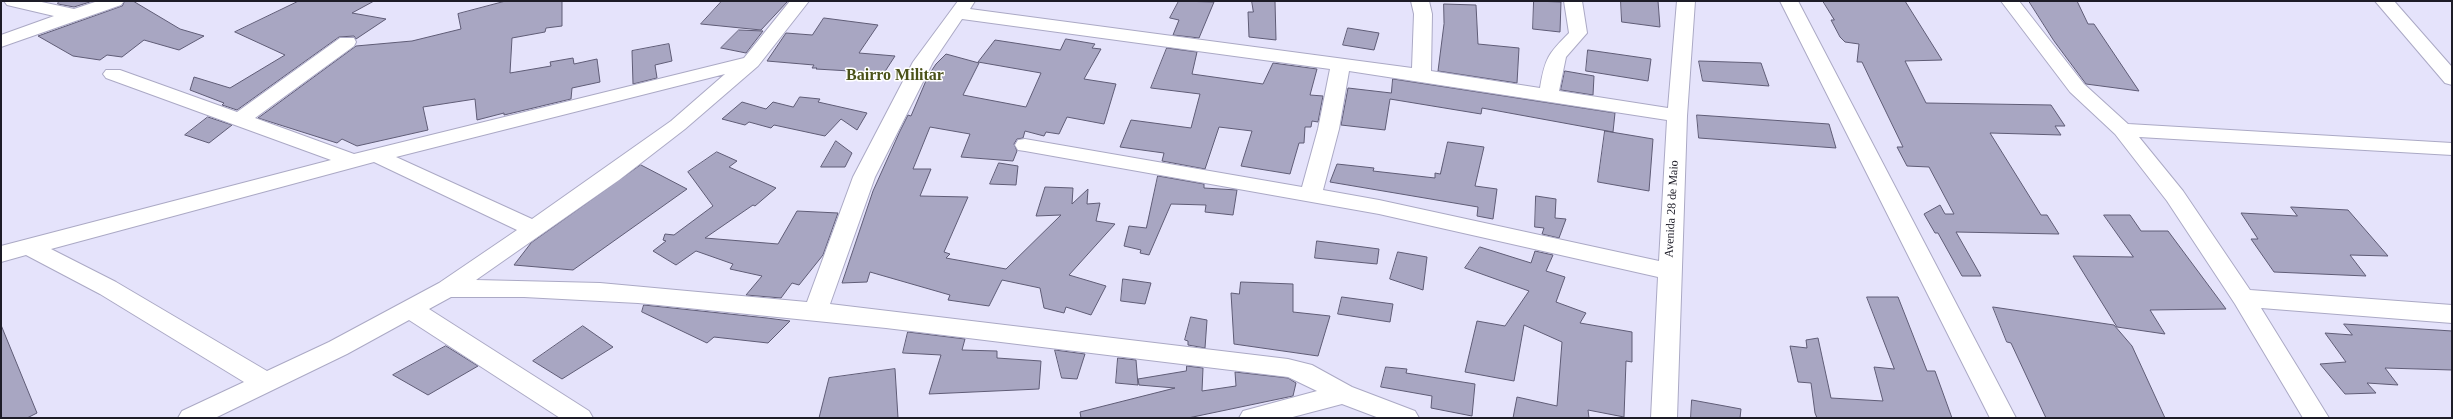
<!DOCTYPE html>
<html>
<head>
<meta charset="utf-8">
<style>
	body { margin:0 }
	#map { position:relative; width:2453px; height:419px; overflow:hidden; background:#e5e3fb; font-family:Georgia,serif }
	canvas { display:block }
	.frame { position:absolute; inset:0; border:2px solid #1d1c27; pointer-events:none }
</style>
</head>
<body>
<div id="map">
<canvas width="2453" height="419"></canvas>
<div class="frame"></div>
</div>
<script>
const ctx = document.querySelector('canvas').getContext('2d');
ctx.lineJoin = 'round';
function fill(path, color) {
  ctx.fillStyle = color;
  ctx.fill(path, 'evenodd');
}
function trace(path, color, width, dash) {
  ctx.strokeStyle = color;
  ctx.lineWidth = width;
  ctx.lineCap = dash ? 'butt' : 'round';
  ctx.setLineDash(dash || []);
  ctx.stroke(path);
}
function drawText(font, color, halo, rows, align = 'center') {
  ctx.font = font + ' Georgia,serif';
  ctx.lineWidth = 3;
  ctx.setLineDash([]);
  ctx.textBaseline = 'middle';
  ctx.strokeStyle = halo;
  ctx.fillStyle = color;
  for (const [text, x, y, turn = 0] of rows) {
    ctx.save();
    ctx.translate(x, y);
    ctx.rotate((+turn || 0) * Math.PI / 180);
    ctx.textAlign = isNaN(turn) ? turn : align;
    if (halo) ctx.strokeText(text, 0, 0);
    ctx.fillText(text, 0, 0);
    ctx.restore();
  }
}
const building = new Path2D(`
	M59 1H93L74 7 58 4Z
	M125 1H133L180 29 204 36 179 50 144 40 122 57 107 55 100 60 73 56 38 36 122 6Z
	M299 1H374L352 13 386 19 356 39 354 36 339 37 237 110 222 105 224 103 190 90 194 77 230 88 285 55 235 32Z
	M506 1H562V26L546 28 545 32 512 38 510 73 551 66 550 62 573 58 574 64 597 59 600 82 572 88 571 99 504 115V113L477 120 475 99 423 107 428 130 357 146 342 139 337 143 258 118 356 46 412 41 461 29 458 14Z
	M722 1H788L761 30 701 24Z
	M1179 1 1214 2 1199 38 1173 35 1179 20 1170 18Z
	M1252 1H1275L1276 40 1249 37 1248 12H1253Z
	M1534 1 1561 2 1560 32 1533 29Z
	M1621 1H1658L1660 27 1622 22Z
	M1823 1H1905L1942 60 1905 61 1926 103 2051 105 2065 126H2055L2061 135 1990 133 2041 215H2047L2059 234 1956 232 1981 276H1962L1938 233H1935L1924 214 1940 205 1945 214H1954L1929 167 1907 166 1897 147H1903L1872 83 1862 62H1857L1859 44 1845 42 1840 37 1831 20H1834Z
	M2029 1H2077L2088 24H2094L2139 91 2086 84 2054 41Z
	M1444 4 1476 5 1478 44 1519 48 1517 83 1438 71 1444 24Z
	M824 18 878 25 859 53 895 56 884 73 816 69 817 68H812L814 65 767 61 786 33 812 35Z
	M1348 28 1379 33 1374 50 1343 45Z
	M739 30 763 31 746 53 721 48Z
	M1066 39 1095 44 1092 48 1101 49 1084 79 1116 84 1104 124 1067 117 1059 134 1046 132 1044 136 1025 131 1023 138 1017 139 1014 144 1017 151 1013 161 961 157 970 134 930 127 913 169H931L920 196 968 197 944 252 950 254 946 258 1006 269 1061 215 1036 216 1045 187 1073 188 1072 204 1088 189 1087 204 1100 203 1096 221 1115 224 1069 275 1106 286 1091 315 1066 307 1064 313 1044 308 1040 288 1002 280 989 306 948 300 950 295 870 272 867 282 842 283 873 191 900 131 908 115 911 116 928 76 936 64 946 54 979 63 963 95 1026 107 1041 73 978 62 995 40 1060 50Z
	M669 44 672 61 655 65 657 78 633 84 632 51Z
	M1167 48 1197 52 1192 74 1263 84 1273 63 1317 69 1310 95 1323 96 1318 122 1312 121 1311 127H1305L1304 143H1299L1290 174 1241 166 1252 131 1219 127 1205 169 1162 161 1164 153 1120 147 1131 120 1191 128 1200 94 1151 88Z
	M1588 50 1651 59 1648 81 1586 71Z
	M1699 61 1761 63 1769 86 1703 81Z
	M1565 71 1594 76 1593 95 1561 90Z
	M1393 79 1615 113 1613 132 1482 108 1481 114 1390 99 1385 130 1341 125 1348 88 1391 93Z
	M800 97 820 99 818 102 867 113 857 130 841 119 825 136 774 125 771 128 749 122 745 125 722 119 742 102 766 109 773 102 793 107Z
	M1697 115 1829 124 1836 148 1699 138Z
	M208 117 232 125 209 143 185 135Z
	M1605 131 1653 139 1649 191 1598 182Z
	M836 141 852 153 845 167H821Z
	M1448 142 1484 147 1475 186 1497 189 1493 219 1477 216 1478 207 1330 182 1337 164 1374 168 1373 171 1435 178V173L1440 174Z
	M717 152 737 161 729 167 776 188 755 206 753 205 705 238 778 244 797 211 838 213 823 255 799 285 792 283 781 298 746 295 762 276 730 269 733 264 696 251 676 265 653 251 666 241 663 240 665 234 674 235 713 206 688 172Z
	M999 163 1018 166 1016 185 990 184Z
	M641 165 687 189 573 270 514 265 531 243Z
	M1158 176 1204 184V188L1237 190 1233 215 1205 212 1206 205 1171 204 1149 255 1140 253 1141 250 1124 246 1129 226 1146 228Z
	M1536 196 1556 199 1555 218 1566 219 1559 238 1542 234 1544 228 1535 227Z
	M2291 207 2348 210 2388 256 2350 255 2366 276 2274 272 2251 239H2258L2241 213 2297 216Z
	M2104 215H2130L2141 231H2168L2226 309 2150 310 2165 334 2117 327 2073 256 2133 257Z
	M1317 241 1379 249 1377 264 1315 258Z
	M1480 247 1531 263 1535 251 1553 255 1546 271 1565 277 1556 302 1586 313 1580 323 1632 332V362L1626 361 1624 417 1588 410 1589 418H1513L1517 397 1557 406 1562 342 1524 325 1514 381 1465 372 1477 321 1505 326 1529 291 1465 268Z
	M1398 252 1427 257 1423 290 1390 279Z
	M1123 279 1151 283 1145 304 1121 301Z
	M1241 282 1293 284V312L1330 316 1318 356 1234 344 1231 293 1239 294Z
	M1342 297 1393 304 1390 322 1338 314Z
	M1867 297H1898L1927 371H1935L1952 418H1817L1815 413 1811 383 1798 382 1790 346 1807 348 1806 340 1818 338 1831 398 1883 401 1874 367 1894 369Z
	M644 305 767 318 790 321 768 343 714 337 707 343 642 312Z
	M1993 307 2114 325 2132 346 2165 418H2046L2011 343 2007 342Z
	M1191 317 1207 320 1205 348 1188 345V341L1185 340Z
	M2344 324 2452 331V370L2385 368 2398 385 2367 383 2376 393 2345 394 2320 364 2346 362 2325 333 2352 335Z
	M1 325 37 413 27 418H1Z
	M583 326 613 347 562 379 533 361Z
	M908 332 965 339 962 350 997 351V358L1041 361 1039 389 929 394 941 355 903 353Z
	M446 346 478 366 428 395 393 375Z
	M1055 350 1085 354 1077 379 1062 378Z
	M1118 358 1136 360 1138 385 1116 383Z
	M1187 366 1203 368 1202 391 1236 386 1235 372 1288 378 1296 383 1293 396 1188 418H1081L1080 412 1175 388 1139 385 1138 379 1186 371Z
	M1386 367 1407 369 1406 373 1475 384 1472 416 1431 408 1432 396 1381 387Z
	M895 369 898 418H819L829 378Z
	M1692 400 1741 409 1740 418H1691Z`);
fill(building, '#a8a6c2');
trace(building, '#5f5c76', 1);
const minor = new Path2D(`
	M4 1H37L74 9 98 1H124L121 5 1 47V35L54 16 7 5Z
	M790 1H809L758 66 685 129 619 180 476 280 600 283 807 302 853 177 913 62 958 1H975L970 9 1412 68 1414 14 1411 1H1429L1432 14 1431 71 1540 88C1545 58 1548 54 1569 33L1564 1H1582L1587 33 1566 57 1559 91 1668 108 1677 1H1695L1687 116 1677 418H1651L1658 277 1379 214 1025 151 1018 150 1015 145 1018 140 1025 139 1302 187 1318 129 1330 69 962 19 933 62 875 177 830 304 1288 359 1312 365 1352 387 1415 411 1419 418H1379L1342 404 1289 418H1239L1243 411 1317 391 1288 377 886 328 638 303 524 297H451L429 309 589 411 593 418H560L409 320 347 354 215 418H178L182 411 244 382 100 294 26 255 1 262V246L331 160 106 78 103 74 106 70H120L237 112 340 38H354L356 42 354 46 255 118 354 154 744 58ZM1349 71 1667 120 1659 261 1379 200 1323 190 1339 129ZM725 74 671 121 532 219 396 157ZM374 162 517 230 439 283 329 342 267 371 116 282 51 249Z
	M1780 1H1798L2016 418H1990Z
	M2001 1H2019L2084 84 2128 124 2452 143V155L2139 137 2183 191 2250 290 2452 305V323L2261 308 2329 418H2303L2235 304 2167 201 2115 134 2070 92Z
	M2375 1H2394L2452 67V85L2445 83Z`);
trace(minor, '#aba9c5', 2);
fill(minor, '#fff');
drawText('12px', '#1d1c27', '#fff', [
	["Avenida 28 de Maio",1672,209,-87]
]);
drawText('bold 16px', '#4b5219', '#fff', [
	["Bairro Militar",895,76]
]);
</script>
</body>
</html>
